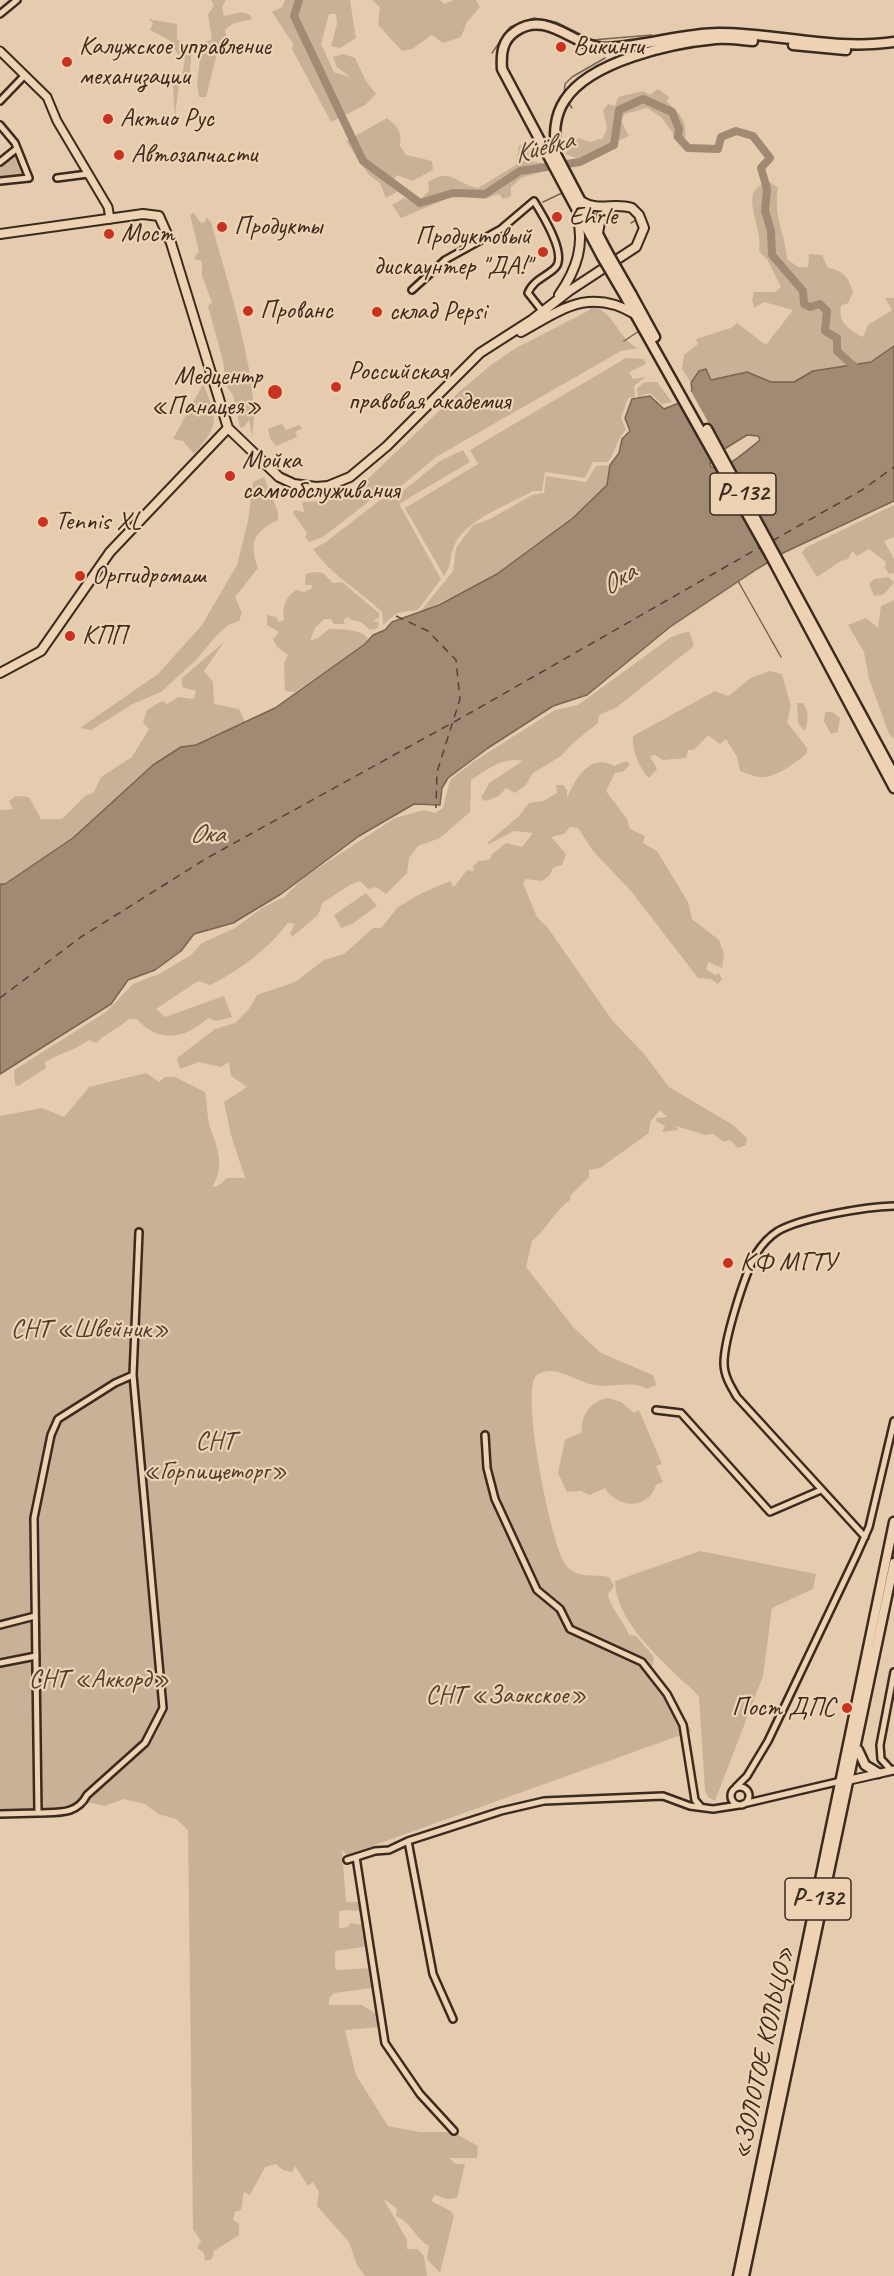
<!DOCTYPE html>
<html>
<head>
<meta charset="utf-8">
<style>
	body { margin:0 }
	canvas { display:block; background:#e6ccae }
</style>
</head>
<body>
<canvas width="894" height="2276"></canvas>
<script>
const ctx = document.querySelector('canvas').getContext('2d');
ctx.lineJoin = 'round';
function fill(path, color) {
  ctx.fillStyle = color;
  ctx.fill(path, 'evenodd');
}
function trace(path, color, width, dash) {
  ctx.strokeStyle = color;
  ctx.lineWidth = width;
  ctx.lineCap = dash ? 'butt' : 'round';
  ctx.setLineDash(dash || []);
  ctx.stroke(path);
}
function drawText(font, color, halo, rows, align = 'center') {
  ctx.font = font + ' Caveat,sans-serif';
  ctx.lineWidth = 4.5;
  ctx.setLineDash([]);
  ctx.textBaseline = 'middle';
  ctx.strokeStyle = halo;
  ctx.fillStyle = color;
  for (const [text, x, y, turn = 0] of rows) {
    ctx.save();
    ctx.translate(x, y);
    ctx.rotate((+turn || 0) * Math.PI / 180);
    ctx.textAlign = isNaN(turn) ? turn : align;
    if (halo) ctx.strokeText(text, 0, 0);
    ctx.fillText(text, 0, 0);
    ctx.restore();
  }
}
fill(new Path2D(`
	M211 0H226L222 7 224 16 242 12 250 15 252 19 232 24 225 30 227 40 219 46 206 97H199L197 83 202 44 212 39 208 14 214 6Z
	M285 0H350L356 38 340 48 331 46 337 24 336 14H329L321 44 334 72 350 77 337 67 333 57 344 54 355 58 366 81 376 94 365 105 331 122 292 49 293 44 272 12 282 7Z
	M372 0H440L444 4 454 0H476L480 7 467 22 461 37 443 43 432 35 412 49 402 51 378 25 380 7Z
	M148 19 177 24V39L185 45H192L190 74 179 83 175 117 173 84 175 78 182 75 185 59 177 53 169 40 150 30 153 23Z
	M658 89 669 97 667 102C680 113 688 122 685 140L673 138V133L661 117 647 108 625 114 621 121 629 136 578 159 565 154 578 138 590 142 603 138 607 128 603 110 608 104 615 106 618 97 643 91 650 95Z
	M387 118C398 127 402 131 400 146L406 155 432 161 433 170 412 181 397 175 390 184 397 192 386 198 380 183 369 175 346 141Z
	M530 143 531 156 528 161 543 163 542 172 521 178 511 187V196L503 199 499 194 485 199 453 196 401 218 392 205 404 198 416 203 429 191 428 182C451 167 456 184 478 188L516 165 519 145Z
	M16 153 26 173 23 177 0 179V165Z
	M770 182 778 188C773 219 785 231 787 259L798 267H808L809 254 822 255 828 268C844 271 848 277 853 292L848 303 841 306C838 323 849 330 863 337L868 325 892 310 885 298H894V346L871 362 813 371 794 382H771L747 372 711 380 702 371 691 383 682 369 684 355 698 344 696 339 731 328 737 323 766 345 793 310 764 302 754 308 752 299 754 292H775L781 287 767 259 759 252C765 226 734 189 770 182Z
	M194 213 201 223 205 222 206 217 211 222C225 274 263 388 252 436L249 420 244 427 240 428 233 395 226 386 223 361 208 306 212 302 202 276V261L194 259 199 251 190 215Z
	M592 306C614 311 618 339 638 348L621 351 436 457 400 487 377 495 323 537 309 542 305 537 307 533 293 513 294 510 304 512 302 502 325 501 355 491 460 391 491 365 516 348 588 311Z
	M626 358 644 359 646 364 629 372 633 379 646 377 634 386 635 397 628 398 621 418 626 430C616 439 616 452 608 462H593L585 478 545 472 542 491H533C509 505 464 520 454 546 449 558 452 566 444 576L405 508 478 464 470 450Z
	M645 382H657L672 402 662 404 650 393 638 397 637 388Z
	M203 384C218 418 220 425 194 454L183 441 173 439Z
	M282 424 286 430 299 425 302 428 295 432 297 437 276 446 270 438 268 429Z
	M463 450 470 462 399 504 441 579 418 610 397 613 383 625 382 612C358 589 332 576 313 549L326 542 380 500 403 491 440 461Z
	M610 465 607 485 573 518 497 574 419 613 453 571 456 548 473 525 490 519 532 495 544 493 546 476 586 482 596 466Z
	M264 477 278 512V520C253 532 249 543 258 568L235 597 242 613 239 621 228 625 216 636 197 659 161 692 133 704 91 730 80 728 158 674 202 625 237 565 248 521 253 482Z
	M894 505V537L884 541 894 559V573L889 574 885 568 886 562 869 549 857 556 852 551 848 559 841 561 817 577 802 553 805 548Z
	M314 572 323 573 333 583 342 582 379 613V618L373 621 379 622 378 628 370 630 361 622 351 620 348 617 343 620 345 624H334L331 619H324L315 628 310 641 318 638 329 629C342 629 360 629 368 638L365 644 295 692 285 691 284 663 288 655 277 647 273 639 279 632 267 625V615L276 617 279 622 284 620C282 606 285 598 296 590L304 592 311 589 313 585H305L306 574Z
	M889 577 894 583 883 595 874 596 869 584 874 579Z
	M894 600V739L889 734 869 679 864 652 848 625 866 618 878 628 881 606Z
	M689 631 694 646 617 707 599 715 598 723 573 743 561 756 533 773 525 786 515 793 506 788 499 796 485 801 481 798 489 783 523 761C503 756 487 770 471 780L470 812 440 838 418 846 409 858 407 873 386 894 376 887 368 889 360 881C346 885 337 895 323 902L318 915 292 937 290 933 295 924 288 923C268 949 239 971 210 985L198 981 156 1009 165 1017 224 996 232 1017 217 1021 208 1018C185 1039 159 1044 137 1019H129C118 1029 106 1033 96 1043L89 1040C75 1050 60 1053 45 1062L46 1068 18 1086 15 1085 14 1070 106 1012 133 984 159 974 191 955 202 943 235 928 262 908 284 897 306 876 395 818 424 810 435 813 443 808 450 780 473 762 555 710 578 705 671 637Z
	M224 642 204 671 213 682 214 704 239 709 245 722 196 745 181 747 73 838 4 884 0 883V810L13 809 9 801 16 796 29 797 41 819H62L85 796 94 792 101 777 132 757 149 729 143 723 147 710 162 701 167 704 178 697 194 699 196 691 182 687V678Z
	M769 671 782 674 791 706 787 722 807 748V753C797 762 778 776 764 777 757 778 747 773 740 771L737 757 726 739 720 744 708 735 694 750H688L686 758 663 760 655 755 650 756 657 769 649 778C640 769 631 749 633 736L715 691 728 696 751 678Z
	M797 703H803C809 710 809 723 804 731L798 723Z
	M825 712H832L840 718 838 732 831 734 824 721Z
	M626 761 630 764 624 771 615 773 606 791 627 819 630 829 645 836 643 843 657 851 688 902 692 919 719 940 724 954 722 968 708 962 706 969 715 975 719 973 722 979 718 984 711 979 698 978 631 891 593 851 578 828 570 827 564 834 551 837 566 854 562 865 553 868 549 876 542 881 526 879 523 884 537 917 548 928 612 1020 645 1055 669 1087 733 1125 747 1138 746 1145 738 1148 730 1140 724 1142 713 1134 705 1135 676 1126 678 1130 662 1132 665 1126 657 1122 656 1118 667 1117 660 1110 650 1122 649 1133 600 1168 589 1170V1177L571 1195 570 1200C554 1211 548 1228 532 1241L526 1267 574 1328 601 1353 653 1375 656 1385 647 1389C634 1380 610 1388 594 1385 576 1382 555 1363 537 1375 519 1387 551 1542 564 1562 575 1581 593 1573 609 1577L614 1586 608 1594C610 1608 624 1621 629 1635L636 1636 654 1657 653 1666 647 1663 692 1731 347 1855 342 1850 346 1902H362L365 1929 362 1931 369 1944 364 1947 335 1951V1967L337 1970 371 1968 372 1988 334 1993 329 1998V2005H362L380 2016V2027L345 2030 356 2075 388 2126 420 2132H453L478 2146 477 2158H449L456 2164H465L457 2198 448 2199 435 2195 431 2201 451 2211 454 2216 440 2273 427 2259 429 2246C416 2239 411 2222 396 2216L397 2209 383 2198 407 2240V2249H418L424 2256 427 2276H365L357 2265 349 2242 317 2206 319 2192 313 2182 308 2186 295 2166 292 2172 283 2170 276 2164 265 2167 250 2195 244 2192 241 2210 235 2212 233 2220 239 2224V2235L214 2251 212 2259 205 2261 204 2253 197 2248 201 2241 193 2229 188 1830 176 1819 158 1814 145 1804 124 1799 104 1806 92 1803 22 1813H0V1116L42 1108 64 1117 89 1087 146 1073 159 1082 165 1077H175L205 1092C207 1103 207 1116 210 1127 217 1148 226 1166 212 1187L218 1186 227 1178H245L231 1135 224 1102 247 1087 231 1076 229 1062 221 1067 199 1062 180 1069 177 1058 215 1029 235 1023 249 1009 257 995 295 982 324 960 344 954 373 928H381L398 907 420 894 450 881 454 887 467 870 474 871 473 866 479 861 489 860 492 854 506 843 522 847 533 833 514 831 489 844 487 843 518 817 529 803 543 801 557 793 556 785H563L567 790V799C574 780 590 752 614 766ZM346 1910 360 1911 361 1925 350 1923 348 1927 339 1928V1911Z
	M366 893 377 906 352 924 341 928 334 915Z
	M608 1398 621 1402 634 1413 639 1410 662 1464 656 1466 663 1482 656 1485C648 1510 618 1509 605 1488L590 1495 581 1491 567 1492 558 1473 565 1440 582 1432C581 1414 590 1402 608 1398Z
	M700 1551 816 1574 813 1589 772 1608 763 1676 715 1801 708 1797 705 1791 699 1697C693 1688 683 1682 675 1674 650 1649 616 1617 615 1581Z`), '#c9b197');
const water = new Path2D(`
	M894 346V501L785 552 757 569 670 627 587 695 553 706 488 748 448 778 442 788 440 805 414 804 359 836 281 894 233 923 194 934 181 951 155 970 128 980 111 1004 0 1074V884H5L73 838 153 765 181 747 196 745 275 708 365 644 373 635 385 630 392 622 439 605 497 574 573 518 607 485 610 465 619 453 622 439 630 431 625 418 632 399 650 396 664 409 679 403 692 390 691 383 699 371 706 369 711 380 747 372 771 382H794L813 371 871 362ZM747 435 758 436 760 440C748 449 727 471 711 467L710 463 726 448Z`);
fill(water, '#a08a73');
trace(water, '#786451', 1.5);
fill(new Path2D(`
	M688 386 725 452 718 459 678 400 689 389Z`), '#e6ccae');
trace(new Path2D(`
	M492 53 510 27 534 18 556 22 592 40 652 35
	M564 95 565 84 572 77 605 58
	M568 102 572 108
	M543 202 562 193
	M631 223 636 220
	M624 341 639 331
	M738 581 781 657`), '#786451', 1.5);
trace(new Path2D(`
	M299 0 294 16 363 161 420 203 453 193 485 194 520 171 580 162 614 145 619 110 643 99 672 112 679 129 678 137 688 148 718 149 721 137 736 131 753 136 770 158 761 168 767 189 765 211 771 231 772 255 803 291 804 304 810 307 820 304 827 311 825 331 837 338V351L858 370`), '#a08a73', 8);
trace(new Path2D(`
	M772 541 862 490 894 467
	M396 616 428 631 456 660 460 699 437 772 436 808
	M0 998 81 937 207 858 463 717 762 546`), '#544233', 1.5, [8, 6]);
const minor = new Path2D(`
	M0 14 17 0
	M0 101 24 76
	M0 125 15 143 29 178 0 181
	M0 162 15 150
	M57 178 88 174
	M412 290 445 260 501 229 534 201C542 214 568 255 555 268 546 277 533 280 528 293L543 312
	M656 1410 681 1413 770 1512 821 1490
	M485 1435 487 1468 495 1499 537 1590 560 1609 570 1629 642 1662 667 1694 683 1725 695 1800 701 1807
	M865 1537 737 1397C731 1387 724 1376 724 1363 724 1340 744 1276 756 1254 761 1246 770 1236 778 1231 803 1217 865 1207 894 1206
	M0 1625 35 1616
	M0 1663 36 1656
	M892 1771 881 1759 880 1745 894 1672
	M731 1796a9 9 0 1 1 18 0a9 9 0 1 1-18 0Z
	M736 1787 747 1776 768 1741 857 1554 869 1527 894 1421
	M743 1804 841 1781
	M38 1813C58 1812 77 1815 87 1795L145 1743 163 1708 133 1375 139 1232
	M0 1814 38 1813 34 1518 51 1435 58 1419 115 1383 133 1375
	M408 1841 433 1974 453 2019
	M356 1857 385 2043 420 2094 454 2131
	M347 1860 375 1851 389 1850 408 1841 501 1811 544 1801 663 1796 690 1806 713 1809 739 1805`);
const tertiary = new Path2D(`
	M0 51 47 97 57 121 108 207 110 219
	M850 1780 894 1770`);
const secondary = new Path2D(`
	M598 233 601 217 611 209
	M0 234 143 214 159 216 171 243 228 428 279 477 294 484 316 487 328 486 350 477 387 446 480 353 533 319 569 291 636 247 644 228 639 215 632 208C614 202 598 212 581 201
	M559 295C577 269 585 245 577 214
	M521 332C562 309 590 287 635 314
	M0 673 41 651 110 552 228 428`);
const trunk = new Path2D(`
	M793 45 846 50
	M608 253 556 154C554 135 554 116 565 100 590 61 672 43 716 39 728 38 741 40 753 41
	M602 257 502 69C501 54 502 40 516 31 547 10 573 46 604 48 643 47 681 33 719 33 778 33 835 51 894 42
	M632 295 655 337
	M626 298 769 553 894 788
	M707 429 894 775
	M858 1750 865 1765 878 1773
	M738 2276 894 1522
	M744 2276 894 1563`);
trace(minor, '#3b2a1e', 10);
trace(tertiary, '#3b2a1e', 11);
trace(secondary, '#3b2a1e', 12);
trace(trunk, '#3b2a1e', 13);
trace(minor, '#edd3b4', 5);
trace(tertiary, '#edd3b4', 7);
trace(secondary, '#edd3b4', 8);
trace(trunk, '#edd3b4', 8);
const trunkBridge = new Path2D(`
	M608 253 632 295
	M602 257 626 298`);
trace(trunkBridge, '#3b2a1e', 13, []);
trace(trunkBridge, '#edd3b4', 8);
for (const [x, y, r, color] of [
	[561,47,6,"#c8321e"],
	[67,62,6,"#c8321e"],
	[108,119,6,"#c8321e"],
	[119,155,6,"#c8321e"],
	[557,217,6,"#c8321e"],
	[222,227,6,"#c8321e"],
	[109,234,6,"#c8321e"],
	[543,252,6,"#c8321e"],
	[248,311,6,"#c8321e"],
	[377,312,6,"#c8321e"],
	[336,387,6,"#c8321e"],
	[275,392,8,"#c8321e"],
	[230,476,6,"#c8321e"],
	[43,522,6,"#c8321e"],
	[80,576,6,"#c8321e"],
	[70,636,6,"#c8321e"],
	[728,1263,6,"#c8321e"],
	[847,1708,6,"#c8321e"]
]) {
  const dot = new Path2D();
  dot.arc(x, y, r, 0, 2 * Math.PI);
  ctx.fillStyle = color;
  ctx.fill(dot);
  trace(dot, '#edd3b4', 2);
}
for (const [x, y, w] of [
	[743,494,66],
	[818,1899,66]
]) {
  const box = new Path2D();
  box.roundRect(x - w / 2, y - 21, w, 42, 4.5);
  ctx.fillStyle = '#edd3b4';
  ctx.fill(box);
  trace(box, '#3b2a1e', 1.5);
}
drawText('bold 24px', '#3b2a1e', null, [
	["Р-132",743,494],
	["Р-132",818,1899]
]);
drawText('26px', '#3b2a1e', '#edd3b4', [
	["Калужское управление",79,47],
	["механизации",79,77],
	["Викинги",573,47],
	["Актио Рус",120,119],
	["Автозапчасти",131,155],
	["Ehrle",569,217],
	["Продукты",234,227],
	["Мост",121,234],
	["Продуктовый",531,237,"right"],
	["дискаунтер \"ДА!\"",531,267,"right"],
	["Прованс",260,311],
	["склад Pepsi",389,312],
	["Российская",348,372],
	["правовая академия",348,402],
	["Медцентр",262,377,"right"],
	["«Панацея»",262,407,"right"],
	["Мойка",242,461],
	["самообслуживания",242,491],
	["Tennis XL",55,522],
	["Орггидромаш",92,576],
	["КПП",82,636],
	["КФ МГТУ",740,1263],
	["Пост ДПС",835,1708,"right"]
], 'left');
drawText('26px', '#503e30', '#edd3b4', [
	["СНТ «Швейник»",90,1330],
	["СНТ",215,1442],
	["«Горпищеторг»",215,1472],
	["СНТ «Аккорд»",99,1680],
	["СНТ «Заокское»",506,1696]
]);
drawText('26px', '#3b2a1e', '#edd3b4', [
	["«ЗОЛОТОЕ КОЛЬЦО»",764,2053,-78]
]);
drawText('italic 27px', '#544233', '#edd3b4', [
	["Киёвка",544,148,-15],
	["Ока",619,580,-33],
	["Ока",207,835]
]);
</script>
</body>
</html>
